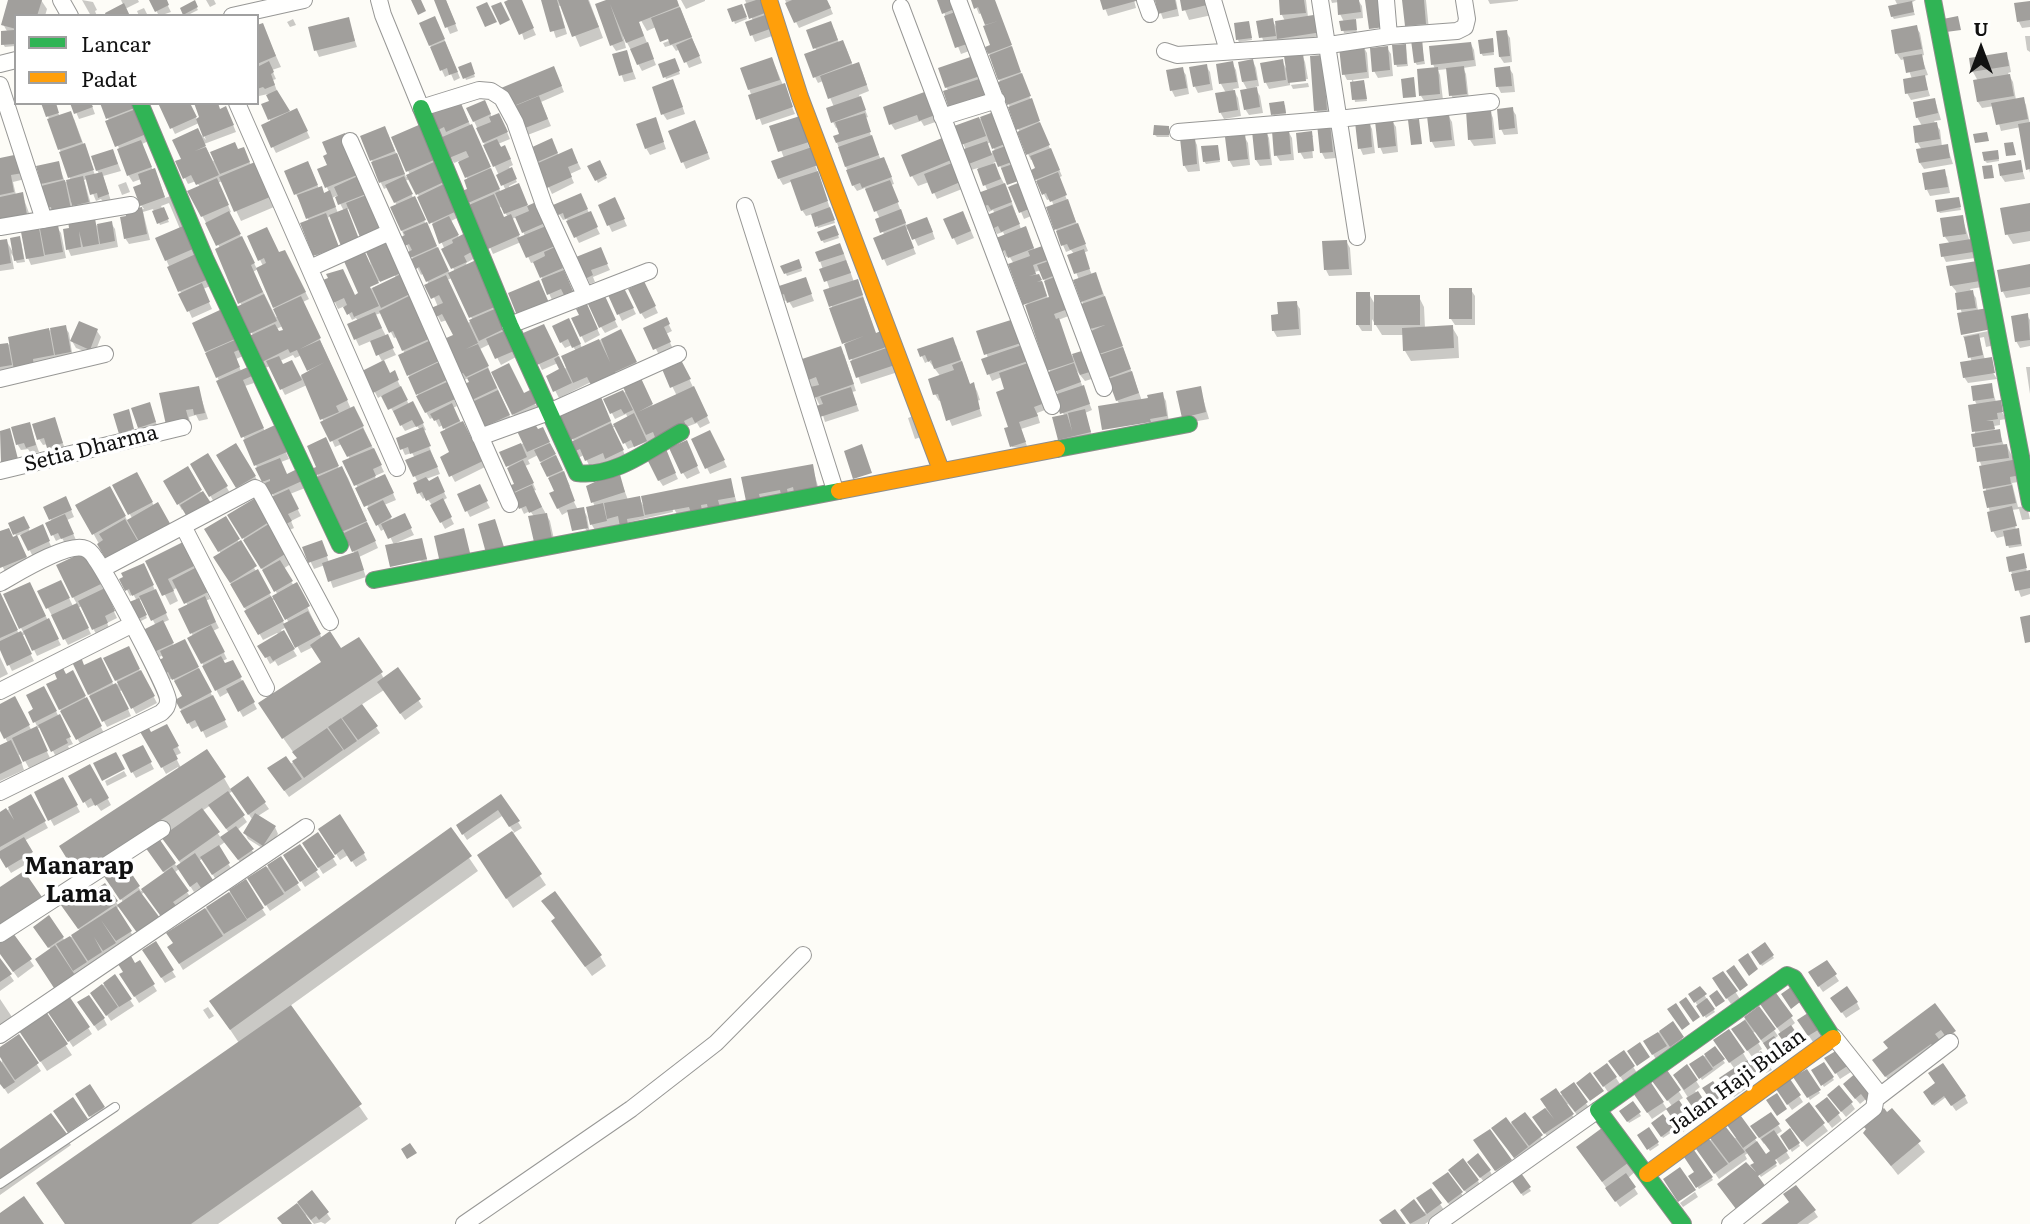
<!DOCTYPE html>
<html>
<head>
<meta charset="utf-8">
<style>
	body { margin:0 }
	#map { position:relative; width:2030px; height:1224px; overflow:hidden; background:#fdfcf7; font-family:Literata,serif }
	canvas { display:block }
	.legend { position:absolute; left:14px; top:14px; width:245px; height:91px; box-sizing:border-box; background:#fff; border:2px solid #a0a0a0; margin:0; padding:9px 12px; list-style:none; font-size:21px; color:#111 }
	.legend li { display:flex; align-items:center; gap:14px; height:35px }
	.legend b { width:35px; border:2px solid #a0a0a0 }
	.north { position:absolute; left:1946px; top:14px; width:70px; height:70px; -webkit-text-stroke:5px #fff; paint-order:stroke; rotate:0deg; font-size:19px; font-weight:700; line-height:28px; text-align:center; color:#111 }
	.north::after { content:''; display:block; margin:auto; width:24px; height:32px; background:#111; clip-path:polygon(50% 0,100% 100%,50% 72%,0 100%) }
</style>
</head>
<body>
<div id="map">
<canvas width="2030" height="1224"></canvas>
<ul class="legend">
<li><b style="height:9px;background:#30b455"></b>Lancar</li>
<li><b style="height:9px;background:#ff9f0a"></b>Padat</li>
</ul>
<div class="north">U</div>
</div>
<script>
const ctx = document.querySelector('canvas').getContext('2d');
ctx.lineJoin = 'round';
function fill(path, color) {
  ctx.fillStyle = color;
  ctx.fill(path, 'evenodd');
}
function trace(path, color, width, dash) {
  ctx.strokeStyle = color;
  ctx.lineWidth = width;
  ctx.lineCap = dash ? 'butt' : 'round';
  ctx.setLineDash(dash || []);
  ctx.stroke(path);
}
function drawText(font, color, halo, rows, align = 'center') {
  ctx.font = font + ' Literata,serif';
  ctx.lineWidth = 7;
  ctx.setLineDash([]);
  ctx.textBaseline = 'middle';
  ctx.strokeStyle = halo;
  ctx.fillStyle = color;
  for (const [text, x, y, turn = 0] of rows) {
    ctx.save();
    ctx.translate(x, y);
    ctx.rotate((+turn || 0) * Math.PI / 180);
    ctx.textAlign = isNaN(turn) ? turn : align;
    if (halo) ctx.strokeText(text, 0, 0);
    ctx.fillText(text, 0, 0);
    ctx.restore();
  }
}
fill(new Path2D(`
	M10 0H41L47 9 45 16H16L15 46 5 47 3 44 8 33 3 24Z
	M82 0 93 2 97 10 95 11 97 16H91Z
	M121 0H138L139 2 125 9Z
	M151 0H165L171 12 159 16Z
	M206 0H214L216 4 210 7Z
	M436 0H446L458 31 450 34Z
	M512 0H520L536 35 524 40Z
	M543 0H589L603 38 580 47 562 5 559 6 567 34 556 38Z
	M614 0H677L702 63 689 68 680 49 676 51 672 45 665 47 663 43 677 38 656 27 647 31 639 17 637 18 656 65 642 71 623 35 626 48 616 51 612 45 597 5Z
	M681 0H705V1L686 9Z
	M745 0H763L772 36 755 42 747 23 753 21Z
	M785 0H827L833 14 799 28Z
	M939 0H955L972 50 961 54Z
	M973 0H994L1041 128 1062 176 1058 178 1088 251 1083 253 1092 275 1095 274 1099 281 1142 401 1162 394 1166 401 1169 423 1153 425 1120 405 1117 400 1082 301 1079 280 1070 256 1074 254 1071 250 1066 252 1056 229 1054 206 1051 199 1047 200 1036 179 1038 169 1034 159 1031 160 1028 154 987 48 992 46 987 27 982 13 979 14Z
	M1102 0H1134L1136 8 1108 16Z
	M1153 0H1176L1179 16 1163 19 1157 2 1154 3Z
	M1181 0H1209L1212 15 1189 20Z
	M1280 0H1306L1308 17 1325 38 1264 44 1258 22 1272 20 1278 30 1285 21 1282 15Z
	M1331 0H1358L1362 6 1363 18 1354 19 1357 32 1344 33 1341 22H1344L1340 14 1339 2 1332 3Z
	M1404 0H1426L1429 30 1410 32 1406 26Z
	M1488 0H1518V1L1490 4Z
	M1895 0H1916L1911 3 1915 15 1894 19 1892 16 1898 6Z
	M194 3 198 10 186 16 182 9Z
	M2030 3V27L2022 28 2019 22 2016 5Z
	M144 8 148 16H139L137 11Z
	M743 8 747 19 735 24 734 21Z
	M293 19 296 25 290 27 287 22Z
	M348 19 357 47 319 57 316 50Z
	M438 24 460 78 454 81 451 74 445 77 430 45Z
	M262 25 281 67 272 70 276 79 273 80 277 91 290 114 300 117 310 138 276 153 273 147 271 122 263 105 271 101 268 94 259 96 257 94V27Z
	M1249 25 1252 40 1239 42 1238 40Z
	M1916 27 1920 33 1924 55 1921 56 1928 75 1924 76 1930 96 1911 100 1907 93 1912 79 1905 59 1901 60 1897 54Z
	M834 29 839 43 846 48 853 66 862 71 869 91 859 95 868 117 865 118 872 139 881 160 887 165 894 184 891 185 907 227 930 225 935 239 918 246 910 229 906 230 916 254 887 266 875 239 884 235 880 219 865 188 857 191 853 185 837 143 841 135 839 127 836 128 833 122 834 107 823 81 818 83 815 77 817 51 815 48Z
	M1506 32 1510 38 1512 62 1504 63 1500 57 1498 33Z
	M2025 36H2030V52L2027 50Z
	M1421 40 1425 64 1417 65 1415 62Z
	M1493 43 1494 55 1483 56 1481 53Z
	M1471 44 1474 50 1476 66 1463 68 1466 74 1469 100 1455 101 1451 95 1448 69 1438 70 1440 75 1443 100 1425 102 1421 96 1435 69 1433 64Z
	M1363 46 1367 53 1369 78 1353 80 1354 83 1364 82 1367 101 1355 102 1352 80H1347L1344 74Z
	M1387 48 1391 54 1393 76 1378 78 1374 71Z
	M1406 48 1408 66 1397 67 1396 64Z
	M626 52 636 79 624 82 615 56Z
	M2006 54 2009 61 2011 72 2008 73 2013 82 2016 100 2023 99 2026 105 2030 124V173L2021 127 2001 131 1994 106 1982 108 1978 102 1975 81H1978L1973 72 1971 60Z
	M1302 55 1305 62 1308 79 1290 81V85L1308 83 1309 87 1293 89 1291 85 1269 89 1266 83 1262 64 1282 61 1288 72Z
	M976 57 984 79 949 91 946 87Z
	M674 60 680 74 666 79 660 65Z
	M1253 61 1256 68 1259 86 1255 87 1260 96 1263 113 1249 115 1245 109 1248 91 1243 82Z
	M1232 63 1236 70 1239 88 1233 89 1238 98 1241 116 1224 119 1220 112 1226 93 1221 84 1218 66Z
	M1326 63 1330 116H1319L1316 110Z
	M470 64 475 77 466 80 461 68Z
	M775 66 795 114 762 125 742 69Z
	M1206 66 1210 72 1213 90 1198 93 1195 87Z
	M1509 68 1513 74 1515 92 1501 93 1498 87Z
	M1182 69 1186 75 1189 94 1175 97 1172 91Z
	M557 75 564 92 541 102 551 126 525 136 503 89Z
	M676 88 685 114 667 120 663 114Z
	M929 92 941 120 924 126 921 121 895 130 891 124Z
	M1935 100 1941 120 1934 121 1940 130 1942 147 1947 146 1953 164 1924 169 1920 163 1922 150 1917 142 1922 126 1917 117Z
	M72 103H91L95 114 79 119Z
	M136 103 153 139 142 144 153 171 158 177 165 198 176 194 213 285 203 289 212 309 192 318 157 239 180 229 169 203 161 206 169 222 160 225 153 209 143 212 150 240 129 244 125 238 127 212 144 209 141 205 144 185 141 179 133 182 129 176 108 118Z
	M155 103H189L197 120 220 111 229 115 236 132 204 144 213 161 238 151 246 155 251 165 260 174 274 207 241 221 222 181 218 183 231 212 229 213 257 269 263 266 249 237 288 258 309 299 303 302 351 409 357 414 384 472 375 476 376 480 388 482 396 500 384 505 392 521H407L414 535 394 544 421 540 429 566 394 545 386 528 381 531 344 462 350 459 342 444 335 447 307 385 285 395 270 366 265 368 242 306 228 279 220 248 189 192 200 187 196 181 188 184 185 178 183 159 197 130 206 140 199 123 175 134 160 103 156 105ZM258 269 278 316 276 317 253 272ZM283 326 285 330 279 333 276 329ZM293 355 295 358 302 355 310 373 299 377 283 367 280 361Z
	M1271 104 1285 105 1286 115 1274 117Z
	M53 106 60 116 74 119 95 175 99 174 97 170 113 151 121 171 103 176 111 201 104 203 101 199 96 201 87 179 84 180 92 208 78 212 71 200 73 216 50 213 47 207 42 184 58 163 65 182 71 181 48 116Z
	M488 108 492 118 502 121 510 139 498 144 508 153 513 165 509 167 517 182 509 186 510 189 521 192 528 207 539 210 575 298 569 301 565 295 552 300 535 262 531 263 521 242 493 254 465 192 470 189 468 180 459 161 454 163 435 131 463 109 501 193 506 191 474 121ZM501 207 508 217 504 219 499 208ZM517 217 525 236 520 238 512 219Z
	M1512 109 1516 115 1518 134 1504 135 1501 129Z
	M1490 111 1493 118 1496 144 1474 146 1470 140Z
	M998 113 1019 167 1003 173 998 161 993 163 1008 191 1021 229 1028 234 1035 251 1047 246 1074 314 1058 320 1072 356 1088 351 1098 377 1085 381 1076 370 1092 410 1085 413 1093 439 1063 446 1064 416 1058 395 1014 264 1009 256 1006 257 1003 251 1005 236 1003 232 997 234 994 228 989 216 995 214 993 210 989 212 985 206 988 192 978 168 971 170 968 164 966 150 956 127ZM991 142 995 151 991 153 987 144ZM1041 270 1051 298 1048 299 1043 283 1037 276 1035 272Z
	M1448 115 1452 122 1455 146 1435 148 1432 142 1429 117Z
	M799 118 835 223 818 228 813 214 806 216 802 210 793 181 783 185 779 178 784 158 772 127Z
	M1392 121 1396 127 1398 152 1383 154 1380 147Z
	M1369 123 1372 129 1375 153 1363 155 1360 148Z
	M1329 125 1333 131 1336 158 1325 159 1322 153 1319 126Z
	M658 126 666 149 650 155 646 148Z
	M420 127 461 216 451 221 459 238 477 257 466 263 467 266 476 262 516 357 501 365 490 344 480 349 512 421 489 432 466 385 472 383 468 378 463 381 459 375 455 336 447 320 441 322 434 309 438 307 424 273 421 275 410 253 402 231 397 206 388 187 384 189 381 183 372 160 388 134 406 177 410 175 393 138ZM410 179 435 228 455 272 450 274 405 181ZM452 278 473 321 467 323 447 280Z
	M1168 127 1169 137H1157L1155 135Z
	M698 128 710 159 686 169 670 132Z
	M1288 131 1292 138 1294 160 1280 161 1276 155Z
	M1266 132 1269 138 1272 165 1260 166 1256 160Z
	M1311 133 1313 137H1311L1313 158 1304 159 1300 152Z
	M344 135 385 234 350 208 327 218 341 253 319 262 303 224 309 221 296 194 311 169 319 189 321 188 325 194 329 192 319 170 329 166ZM336 196 344 211 338 213 332 198Z
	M1244 136 1248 143 1250 165 1233 167 1229 160Z
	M947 138 967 187 937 199 929 182 918 186 912 176Z
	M1194 139 1197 145 1200 171 1188 172 1184 165Z
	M1217 146 1220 162 1206 164 1204 161Z
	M554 147 559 156 575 157 581 169 570 174 574 183 552 194 531 150Z
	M1998 154 1999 161 1987 163 1985 161Z
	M18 156 25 179 13 182 16 195 22 194 29 213 0 219V159Z
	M599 162 607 178 598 183 590 167Z
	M2020 162 2025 179 2005 182 2001 176Z
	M1944 171 1947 177 1950 193 1930 196 1927 190Z
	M1025 180 1036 214 1024 219 1010 186Z
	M126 182 130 192 122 195 118 185Z
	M583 201 600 234 579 243 567 219 563 220 559 214Z
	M1959 201 1961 210 1940 213 1938 211Z
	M2030 205V241L2013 244 2007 234Z
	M600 206H618L627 226 612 232Z
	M1962 217 1975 258 1946 262 1943 256 1950 244 1945 237Z
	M966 219 974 238 957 245 945 220Z
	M94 220 97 226 111 223 115 229 118 247 71 256 68 249 65 230Z
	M57 227 61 233 66 258 31 265 28 258 23 233Z
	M836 230 839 238 824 243 822 240Z
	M6 240 14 254 21 241 25 262 17 263 11 253 14 269 0 271V242Z
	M1346 241 1350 248 1352 275 1329 276 1326 270Z
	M387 244 433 345 430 346 457 406 453 408 485 467 455 482 442 458 452 453 442 433 446 431 443 425 439 427 434 417 430 419 426 412 400 356 405 354 397 337 394 338 381 313 375 315 396 355 382 361 390 375 394 373 409 405 413 403 426 430 423 431 440 474 426 479 428 483 437 479 447 498 442 501 454 524 445 529 432 505 426 497 423 499 419 493 415 484 418 483 408 461 415 458 412 453 405 455 398 439 420 430 417 426 405 431 383 395 378 398 364 372 383 363 371 341 359 346 349 325 358 321 356 318 352 320 345 306 338 309 325 281 330 279 328 275 342 271 355 297 361 294 346 260 363 252 371 266 368 253ZM394 274 396 278 363 292 362 289Z
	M843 251 854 282 860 287 876 335 901 371 861 384 826 291 830 290 820 261Z
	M603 256 610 270 593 277 595 282 590 284 578 258Z
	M1976 263 1982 287 1970 289 1976 298 1978 311 1962 314 1956 291 1951 285Z
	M800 264 802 271 787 276 783 267Z
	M2030 266V294L2006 298 2003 292Z
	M808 286 814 301 793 308 788 300 784 301 780 295Z
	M647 290 658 313 645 319 641 313Z
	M1471 290 1475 296V325H1455L1451 319Z
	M1369 294 1376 306 1419 297 1424 307 1425 328 1452 327 1458 337 1459 358 1411 361 1405 351 1404 335H1382L1372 319V331H1362L1358 325Z
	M610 296H627L636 314 622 321Z
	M1296 303 1300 309 1301 335 1277 337 1273 330 1279 316Z
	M607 304 618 327 605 333 601 327Z
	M221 312 243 356 236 359 241 371 247 369 254 383 245 386 265 432 275 428 289 459 281 462 287 476 296 471 305 488 290 494 301 516 291 521 294 528 285 532 274 497 269 487 267 488 263 481 194 324Z
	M590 313 600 335 585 343 573 319Z
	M2027 315 2030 320V346L2020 348 2016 341Z
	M666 319 672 331 666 334 673 349 659 355 646 329Z
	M1013 321 1045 410 1037 413 1040 423 1021 429 1028 449 1012 447 1006 390 1002 377 992 381 989 374 984 360 988 358 979 332Z
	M572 326 582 348 620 331 639 369 591 382 559 398 548 377 561 370 558 363 542 370 539 364 547 332 564 369 566 368 563 357 576 351 572 345 565 348 561 342Z
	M65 327 69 333 73 359 0 373V346L11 344 10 339Z
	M1994 330 1995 345 1986 347 1984 337 1979 338 1985 360 1997 379 1968 383 1964 377 1972 362 1963 336Z
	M97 331 101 337 94 355 76 348 72 341Z
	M956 345 970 385 973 384 977 391 980 400 977 401 982 416 952 426 941 400 939 401 935 394 941 377 929 361 925 363 919 350Z
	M844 354 856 391 852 392 859 411 825 422 820 406 807 380Z
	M2026 367H2030V394Z
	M684 368 710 423 700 428 697 423 628 449 616 426 612 428 626 457 590 467 584 455 578 458 573 439 603 406 613 426 628 418 626 414 615 419 605 400 643 385 653 407 677 396 664 370Z
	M1991 385 1996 402 2006 419 2000 420V425L1994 426 1995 432 1999 431 2004 446H2007L2010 452 2024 481 2012 483 2018 507 2027 506 2030 519 2022 520 2019 509 2012 510 2017 535H2020L2022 546 2009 548 2005 536 1997 538 1993 531 1982 467 1974 446 1977 405 1975 401Z
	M198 388 208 419 199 421 196 415 189 417 191 427 171 431Z
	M1200 388 1209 419 1187 423Z
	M523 395 541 409 517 420 513 414Z
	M149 404 158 428 143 433 139 427Z
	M916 415 924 436 915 439 908 418Z
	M54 419 65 449 53 453 48 444 43 445 39 439Z
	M29 424 39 452 31 454 28 449 21 450 16 442Z
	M537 432 546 435 570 486 567 488 578 510 583 509 590 522 595 507 593 502 618 473 628 500 639 498 644 507 730 480 737 503 678 516 672 505 673 512 595 530 587 517 590 534 569 511 562 515 558 508 556 492 538 455 528 460 530 464 525 466 536 490 533 491 550 521 555 544 530 511 524 514 511 487 517 484 502 453 524 443Z
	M713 438 727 467 710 474 693 440Z
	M236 445 259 483 241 494 218 456Z
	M329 446 339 469 342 468 348 478 378 548 359 557 366 577 333 588 325 565 314 569 304 548 323 546 330 565 355 554 318 482V468Z
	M689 449 700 473 687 479 683 473Z
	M208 456 230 493 214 502 192 465Z
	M668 458 678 479 663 486 659 480Z
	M812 466 820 493 747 499Z
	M187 469 202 494 182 510 165 481Z
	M137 474 154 506 138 539 142 552 113 569 78 506 109 488 127 520 132 518 114 486Z
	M482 493 490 508 470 517 467 511Z
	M256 499 295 561 283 569 294 586 300 591 322 639 381 673 384 679 397 670 423 707 405 720 384 690 361 705 380 733 289 797 273 775 298 759 269 718 323 663 313 647 301 653 287 627 281 630 297 656 278 666 275 661 270 664 260 646 279 635 277 633 263 640 216 557 221 554 206 530 225 519 272 598 278 595 230 516ZM276 599 289 623 285 625 271 601Z
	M69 505 74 517 67 520 76 540 66 545 62 538 56 541 53 535 52 522 46 507Z
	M24 518 30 532 45 533 52 548 33 557 22 534 16 536 10 523Z
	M0 533 20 544 29 563 6 573 0 562Z
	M188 555 210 599 205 601 219 628 213 631 227 659 222 661 225 665 232 662 257 709 243 717 229 692 220 697 189 638 193 636 180 610 188 606 178 587 173 590 178 601 170 605 148 561Z
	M2024 558 2027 572 2030 571V594L2021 597 2011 571Z
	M91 563 117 618 107 623 110 630 97 636 82 606 78 608 91 634 68 645 39 592 64 588 73 606 77 604 73 597Z
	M146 571 169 620 162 623 174 647 188 648 228 727 206 738 200 725 192 729 182 712 178 700 184 697 173 678 169 680 166 673 164 655 159 657 156 651V626L142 599 138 601 147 618 139 622 137 601 133 594 130 596 122 580Z
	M32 590 61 645 37 656 26 634 21 636 34 661 12 671 0 646V598L19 634 23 632 5 595Z
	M131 654 157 703 136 714 123 690 120 691 131 716 107 727 89 694 84 667 100 659 114 686 118 684 106 658Z
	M0 657 8 674 0 678Z
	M72 673 104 733 81 745 60 709 66 676Z
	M47 694 73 744 68 746 70 750 56 757 41 727 36 729 50 758 29 768 21 754 19 755 24 770 0 781V747L8 743 0 728V706L14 699 32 731 38 728 30 712Z
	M166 726 181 753 175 756 181 768 224 778 231 790 248 779 269 809 258 816 275 827 278 834 267 851 248 839 245 833 252 819 233 791 228 794 247 822 237 830 256 856 243 866 225 842 218 847 232 870 216 880 203 858 199 861 215 887 206 893 202 887 194 892 179 869 174 873 191 898 176 909 145 892 117 908 134 938 59 993 37 959 51 950 39 934 49 918 65 941 80 931 64 908 82 901 105 885 118 905 123 902 105 875 69 861 179 769 178 767 166 774 142 731 151 735ZM211 805 229 833 221 838 202 811ZM163 837 181 864 177 867 158 840ZM147 847 165 874 141 891 122 864Z
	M142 747 154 769 136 778 130 768Z
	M90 766 111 805 101 811 96 804 88 808 70 776Z
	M124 771 127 776 107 786 105 781Z
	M63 780 80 812 54 826 36 793Z
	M501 796 522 828 512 834 546 885 513 908 479 856 514 832 502 816 467 840 458 826Z
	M31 797 48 828 24 841 35 859 11 873 0 855V814Z
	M320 829 364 854 367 860 356 867 348 855 340 860Z
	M450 830 478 871 290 1006 368 1119 218 1224H65L38 1184 239 1043 211 1001Z
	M318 834 337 865 323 874 304 843Z
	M285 856 316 871 320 877 305 887Z
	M281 859 301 890 270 911 249 879Z
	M23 873 48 912 13 936 34 966 18 978 0 953V889Z
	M245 882 266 915 183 970 170 948 175 944 169 933Z
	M553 922 600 956 606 966 592 976Z
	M155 944 176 977 165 983 148 957Z
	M1765 945 1774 958 1762 966 1753 953Z
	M0 961 14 981 0 991Z
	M139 962 157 991 139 1003 125 981 135 965Z
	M1723 973 1740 999 1731 1004 1718 985Z
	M1835 975 1839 981 1823 992 1814 979Z
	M115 977 134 1006 111 1021 92 993Z
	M1700 988 1715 1012 1706 1018 1690 994Z
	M1776 995 1795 1023 1790 1027 1801 1044 1792 1051 1766 1010Z
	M69 998 92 1034 73 1047 53 1017Z
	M0 999 12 1017 0 1025Z
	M1857 1003 1860 1009 1846 1018 1836 1004Z
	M1935 1006 1958 1038 1951 1043 1946 1035 1938 1041 1944 1050 1890 1082 1878 1066 1889 1049Z
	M208 1007 214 1016 209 1019 203 1010Z
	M1759 1008 1778 1036 1774 1039 1786 1057 1778 1063 1755 1032 1752 1033 1762 1049 1759 1051 1772 1070 1766 1073 1754 1055 1752 1057 1733 1029Z
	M83 1009 104 1019 107 1025 98 1031Z
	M46 1016 72 1055 47 1071 27 1041Z
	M1799 1021 1825 1034 1813 1042Z
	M1673 1024 1686 1045 1657 1061 1645 1041Z
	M19 1036 41 1071 8 1094 0 1082 2 1058 0 1049Z
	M1719 1047 1743 1053 1758 1078 1753 1082 1741 1063 1734 1068Z
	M1715 1049 1725 1063 1702 1080 1692 1065Z
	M1838 1051 1851 1072 1840 1079 1827 1059Z
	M1624 1052 1637 1073 1624 1082 1614 1067Z
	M1823 1064 1834 1080 1824 1087 1813 1070Z
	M1687 1067 1700 1087 1695 1091 1709 1111 1700 1116 1678 1082Z
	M1733 1070 1746 1089 1734 1097 1725 1084Z
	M1806 1071 1820 1093 1810 1100 1796 1078Z
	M1667 1073 1683 1098 1678 1101 1693 1125 1683 1132 1671 1115 1672 1106 1658 1087Z
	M1857 1075 1866 1099 1860 1104 1849 1091Z
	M1616 1078 1620 1084 1608 1092 1599 1079Z
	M1790 1082 1803 1102 1792 1110 1782 1096Z
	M1573 1085 1590 1109 1579 1117 1568 1104 1566 1105 1576 1121 1549 1139 1534 1118Z
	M90 1087 107 1114 94 1122 77 1095Z
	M1925 1093 1965 1097 1968 1103 1956 1111 1946 1097 1934 1106Z
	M1639 1100 1663 1103 1667 1109 1652 1119Z
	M1833 1101 1851 1103 1855 1109 1846 1117Z
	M1633 1103 1641 1116 1629 1123 1621 1111Z
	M1808 1104 1828 1131 1807 1147 1791 1128Z
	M1892 1110 1925 1152 1898 1175 1865 1133Z
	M1821 1113 1838 1114 1842 1120 1832 1128Z
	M1524 1114 1545 1143 1518 1163 1497 1134Z
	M1662 1117 1672 1132 1663 1138 1653 1123Z
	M1778 1125 1782 1131 1776 1135 1790 1158 1780 1165 1765 1142 1764 1144 1756 1133Z
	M1606 1128 1636 1171 1628 1178 1638 1194 1620 1207 1578 1148Z
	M1648 1129 1659 1145 1650 1151 1639 1136Z
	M1726 1129 1735 1138 1755 1139 1766 1157 1769 1154 1777 1166 1761 1177 1753 1166 1756 1164 1748 1153 1745 1155 1747 1159 1719 1179 1698 1149Z
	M1790 1131 1800 1146 1792 1152 1782 1136Z
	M65 1135 71 1145 0 1195V1151Z
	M1479 1147 1510 1161 1514 1167 1500 1176Z
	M1694 1152 1713 1180 1699 1189 1691 1177 1696 1173Z
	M1473 1168 1490 1171 1493 1177 1485 1183Z
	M1521 1175 1531 1191 1523 1196 1513 1180Z
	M1454 1177 1478 1181 1481 1187 1469 1196Z
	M1438 1190 1461 1193 1465 1199 1452 1208Z
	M1695 1192 1698 1197 1683 1207 1680 1203Z
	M312 1193 331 1219 325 1224 321 1222 314 1224 306 1215 304 1217 310 1224H283L279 1218Z
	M1414 1202 1424 1212 1440 1204 1444 1210 1425 1224H1411L1406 1217Z
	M1814 1211 1818 1217 1808 1224H1763Z`), '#0003');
fill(new Path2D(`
	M8 0H42L37 16H16V29L1 25Z
	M149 0H167L169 5 155 12Z
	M195 0 198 7 183 15 180 8Z
	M411 0H421L426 11 418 15Z
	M434 0H446L456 24 445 28Z
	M508 0H522L534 28 519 35 504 2Z
	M541 0H557L565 28 550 32Z
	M558 0H588L599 27 572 37Z
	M606 0H677L679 6 639 22 644 36 626 43 610 4 623 41 610 46 595 4Z
	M756 0H760L765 13 749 19 744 4Z
	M792 0H827L831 8 794 23 785 3Z
	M937 0H955L957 8 942 14Z
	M971 0H995L1012 45 988 54 985 47 990 45 983 26 998 21 985 25 978 7 974 9Z
	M1100 0H1136V1L1103 10Z
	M1155 0H1175L1177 9 1158 14Z
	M1180 0H1206L1207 5 1182 11Z
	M1279 0H1304L1306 13 1280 15Z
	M1337 0H1359L1361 12 1338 15Z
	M1365 0H1382L1385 27 1369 29Z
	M1402 0H1424L1426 24 1405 26Z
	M1912 1 1914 12 1891 17 1888 6Z
	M2030 1V20L2017 22 2014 3Z
	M487 2 497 22 485 27 476 7Z
	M501 2 510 20 500 25 491 6Z
	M124 3 130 16H106L105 13Z
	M742 4 747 17 732 22 727 9Z
	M680 7 692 37 670 45 668 39 660 42 651 18Z
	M958 11 970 43 955 48 944 16Z
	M1320 14 1322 32 1277 39 1275 21Z
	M765 15 770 29 750 36 745 22Z
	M435 16 445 39 429 46 419 23Z
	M1958 16 1961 30 1946 32 1943 19Z
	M349 17 355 41 314 51 308 27Z
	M1273 18 1276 36 1259 38 1256 21Z
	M1356 19 1357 30 1341 31 1339 21Z
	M831 21 838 40 813 49 806 30Z
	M1249 21 1252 38 1236 40 1234 23Z
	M263 23 276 56 257 64V25Z
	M1917 25 1922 49 1895 54 1891 30Z
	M14 30 15 44 1 45V31Z
	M1507 30 1510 56 1499 57 1496 31Z
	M692 38 700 56 684 63 676 45Z
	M1422 38 1424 61 1414 63 1411 40Z
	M1493 38 1494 52 1480 54 1478 40Z
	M843 40 852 63 813 78 804 54Z
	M445 41 458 72 449 75 447 68 440 71 430 47Z
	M648 42 654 59 637 65 630 49Z
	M1471 42 1474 60 1431 65 1429 46Z
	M1406 44 1407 64 1394 65 1392 45Z
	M1364 45 1367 72 1342 75 1339 47Z
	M1012 46 1021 72 998 80 989 55Z
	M1388 46 1390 70 1372 72 1370 48Z
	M627 50 633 72 619 76 612 54Z
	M2007 52 2009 66 1971 72 1969 58Z
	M1303 53 1306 81 1288 83 1284 56Z
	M1922 54 1925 69 1906 73 1903 57Z
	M976 55 983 75 945 88 938 68Z
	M1323 55 1327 110 1314 111 1310 56Z
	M772 57 780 80 748 90 740 68Z
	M675 58 680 71 663 78 658 64Z
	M1253 59 1257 80 1242 82 1238 62Z
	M1283 59 1286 80 1264 83 1260 63Z
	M269 61 274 72 271 74 275 85 265 89 263 87 257 89V67Z
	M1233 61 1237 82 1219 84 1216 64Z
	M471 62 475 74 463 79 458 67Z
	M859 62 867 85 828 99 820 76Z
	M1207 64 1210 84 1193 87 1189 67Z
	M554 66 562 86 509 108 501 88Z
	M1464 66 1467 94 1449 96 1446 68Z
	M1510 66 1512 86 1496 87 1494 68Z
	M1183 67 1187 88 1170 91 1166 70Z
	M1438 67 1440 94 1419 96 1417 69Z
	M1022 73 1031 96 1007 105 998 82Z
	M2010 74 2014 96 1977 102 1973 80Z
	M1925 75 1928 90 1905 94 1903 79Z
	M985 77 991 94 949 109 943 91Z
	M1414 77 1416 97 1403 98 1401 79Z
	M673 79 683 107 661 115 652 87Z
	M1364 80 1367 99 1352 100 1350 82Z
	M785 83 793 107 756 120 748 95Z
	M1257 87 1260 107 1244 110 1240 90Z
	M277 90 290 111 268 120 261 104 269 101 266 95Z
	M930 90 938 114 919 121 917 115 889 125 883 107Z
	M1235 90 1238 110 1219 113 1215 93Z
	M539 96 548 119 520 130 510 108Z
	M861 96 866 110 831 123 826 108Z
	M2024 97 2028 119 1996 125 1991 103Z
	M1032 98 1040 121 1016 130 1008 107Z
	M1935 98 1938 113 1916 118 1913 102Z
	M485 100 491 114 473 122 466 108Z
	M460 101 469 122 446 132 444 127 434 132 426 115Z
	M1284 101 1286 113 1271 115 1269 103Z
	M41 103H56L59 113 46 117Z
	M70 103H91L93 107 74 114Z
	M100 103H136L137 107 106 119Z
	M158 103H190L197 117 170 129Z
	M194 103H218L220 109 226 106 234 125 203 137 196 119 199 117Z
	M141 107 151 132 115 147 105 121Z
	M1513 107 1515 128 1499 130 1497 109Z
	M297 108 308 131 271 148 261 125Z
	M1491 109 1493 138 1468 140 1466 111Z
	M999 110 1010 142 992 149 980 117Z
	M71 111 82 142 58 150 47 119Z
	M499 113 508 132 483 143 476 128 491 122 489 117Z
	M865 113 871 132 836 143 833 136 839 134 835 122Z
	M1449 114 1452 140 1430 142 1427 116Z
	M800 116 809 142 778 152 769 126Z
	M656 117 664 142 645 149 636 124Z
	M979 117 986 136 961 145 954 126Z
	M1393 119 1396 146 1378 148 1375 121Z
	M1419 119 1422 144 1411 145 1408 120Z
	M695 120 708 153 681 163 668 131Z
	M1370 121 1372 147 1358 149 1355 122Z
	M1040 122 1050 145 1026 155 1017 132Z
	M1937 122 1940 139 1915 143 1913 126Z
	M2030 122V169L2026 170 2018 124Z
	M1330 123 1333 152 1320 153 1317 124Z
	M421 124 434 160 406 172 391 137Z
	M472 124 491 167 465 178 458 162 469 157 466 151 449 158 440 138Z
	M1154 125 1169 126V135H1153Z
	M385 126 395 151 370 161 360 136Z
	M198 128 206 146 195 151 206 147 219 175 196 185 191 175 183 179 175 161 181 159 172 140Z
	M1289 129 1291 154 1274 156 1272 131Z
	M1267 130 1270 159 1255 160 1252 131Z
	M1312 131 1314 151 1298 153 1296 133Z
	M1987 132 1989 141 1975 143 1973 134Z
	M345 133 362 173 325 188 317 169 327 165 323 156 327 154 322 142Z
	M1245 134 1248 159 1228 161 1225 137Z
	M872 135 879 155 845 167 838 147Z
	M947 136 956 158 910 177 901 155Z
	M1195 137 1197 164 1183 166 1180 138Z
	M552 138 558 153 535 163 528 149Z
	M497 139 501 147 505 145 511 159 493 167 483 145Z
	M141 140 152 167 127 176 117 149Z
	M987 141 992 155 966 165 961 150Z
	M235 142 238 149 244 147 250 162 220 174 210 152Z
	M2013 142 2016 155 2006 156 2004 143Z
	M85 143 94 170 68 178 59 152Z
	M1011 144 1017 160 998 167 992 151Z
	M1948 144 1950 158 1919 163 1916 149Z
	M1218 145 1220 160 1203 162 1201 146Z
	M815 146 821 164 778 179 771 161Z
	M572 148 578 163 568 167 572 177 547 188 536 164Z
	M1051 148 1060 170 1035 180 1031 170 1035 168 1030 156Z
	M113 149 118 164 96 171 91 156Z
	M1998 150 1999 159 1984 161 1982 152Z
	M397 153 405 174 379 183 371 162Z
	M19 154 23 173 11 175 14 192 0 195V158Z
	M884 157 892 177 862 188 860 183 852 186 846 170Z
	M600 160 607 175 595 181 587 166Z
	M2021 160 2023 172 2000 176 1998 164Z
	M59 161 63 179 41 184 36 166Z
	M308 161 318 185 294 195 284 171Z
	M436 161 446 181 416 195 406 175Z
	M957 161 965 180 932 194 924 174Z
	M255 162 270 197 234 212 219 177Z
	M1019 162 1024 179 1007 185 1001 168Z
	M995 163 1001 179 983 186 977 169Z
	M1992 165 1994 178 1984 179 1982 166Z
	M512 167 517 179 501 186 496 175Z
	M155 168 165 197 140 206 133 187 141 184 138 174Z
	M491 168 500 189 468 203 462 191 467 189 464 180Z
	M1945 169 1948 187 1925 190 1922 173Z
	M818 171 828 201 801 211 790 180Z
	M102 172 109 194 98 198 97 193 90 195 85 176Z
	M1058 172 1067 195 1050 202 1046 193 1042 195 1036 181Z
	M83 176 89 202 72 206 66 180Z
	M358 176 366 194 338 205 335 197 338 196 334 187Z
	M404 176 413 194 394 203 385 185Z
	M217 178 229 205 201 217 187 191Z
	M65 180 71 209 52 213 51 207 45 208 41 186Z
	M890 180 899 202 874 212 865 189Z
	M1024 181 1034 207 1019 213 1008 187Z
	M446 183 459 210 429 224 417 197Z
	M519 183 528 205 504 214 495 193Z
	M1005 183 1012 202 991 210 988 205 984 206 978 193Z
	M322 186 324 193 330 190 336 207 306 219 297 195Z
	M23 192 27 215 0 220V197Z
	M581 193 588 209 565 219 563 213 558 215 553 205Z
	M369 194 383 227 360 237 346 203Z
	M494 194 504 217 511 214 520 235 488 249 469 205Z
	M415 196 426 220 401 231 390 207Z
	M615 197 625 219 607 226 598 205Z
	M1959 197 1961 207 1937 212 1935 200Z
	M1068 199 1076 222 1054 230 1046 207Z
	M536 202 545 223 522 233 515 217 529 211 527 206Z
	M2030 203V231L2005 235 2000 208Z
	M1012 205 1020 224 1001 232 998 226 992 229 987 215Z
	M142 207 147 234 124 239 120 217 126 216 125 211Z
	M164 207 169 219 157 224 152 211Z
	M830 207 835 220 815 227 811 214Z
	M347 208 359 239 341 246 329 215Z
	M901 209 906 223 880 233 875 219Z
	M229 211 241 234 216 246 205 223Z
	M591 211 598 227 574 238 566 221Z
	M963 211 971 231 952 239 943 219Z
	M326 213 339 247 313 256 300 223Z
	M1963 215 1966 234 1943 237 1940 218Z
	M449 216 459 235 439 244 432 224Z
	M927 217 933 232 912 240 906 225Z
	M95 218 99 244 83 247 79 231 81 247 66 250 63 229 69 228 68 221Z
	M112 221 115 241 100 244 97 224Z
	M427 222 437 246 410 258 408 252 412 250 409 244 405 246 401 237 405 235 403 232Z
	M1078 223 1086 244 1070 250 1067 244 1061 246 1056 231Z
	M58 225 63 252 45 255 40 229Z
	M835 225 839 235 821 241 817 232Z
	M905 225 914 248 882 260 873 238Z
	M183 226 193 249 165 261 155 238Z
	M546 226 555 246 526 258 517 238Z
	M1026 226 1034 248 1008 258 1005 250 1001 252 996 238Z
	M267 227 279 252 285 250 306 292 273 308 256 268 266 263 264 258 258 261 247 236Z
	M39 228 44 256 26 259 21 232Z
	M467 232 475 250 464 256 467 262 451 269 441 249 453 243 452 240Z
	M20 236 24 259 14 261 10 238Z
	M242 236 255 263 251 265 263 292 238 304 215 249Z
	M7 239 11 263 0 265V240Z
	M1971 239 1973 252 1941 257 1939 244Z
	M1347 240 1349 269 1324 270 1322 241Z
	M388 242 401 273 380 282 366 252Z
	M840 243 844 254 819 262 815 252Z
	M1048 244 1053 258 1033 265 1036 274 1029 276 1039 274 1042 280 1037 282 1042 281 1047 296 1023 305 1008 264 1030 256 1028 251Z
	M438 247 449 271 426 282 419 267 416 269 411 259Z
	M555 247 563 268 540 278 533 262 545 256 544 252Z
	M601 247 608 264 591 270 593 275 585 279 576 257Z
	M1084 249 1090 269 1074 274 1067 255Z
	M364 250 379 283 370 287 379 306 354 317 352 312 347 315 343 307 347 305 344 298 333 303 323 280 328 278 326 274 343 269 355 295 358 293 343 259Z
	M200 252 211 278 178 292 167 267Z
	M799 259 802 268 784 274 780 266Z
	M476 260 497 306 469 318 448 273Z
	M846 260 851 273 824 282 819 269Z
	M1052 260 1058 274 1043 280 1037 265Z
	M1977 261 1980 281 1950 286 1946 266Z
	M2030 264V287L2001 292 1997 270Z
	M564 270 573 291 564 295 561 289 547 295 541 279Z
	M1096 272 1103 294 1081 302 1073 280Z
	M401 274 410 294 381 308 372 288Z
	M446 275 478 343 466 349 478 344 489 366 466 377 463 373 458 375 444 339 453 335 442 314 436 317 431 308 443 303 439 295 431 299 424 285Z
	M1060 275 1071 308 1054 314 1056 319 1059 318 1074 362 1047 371 1025 305 1049 297 1044 281Z
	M806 277 812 294 787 303 784 294 779 296 776 287Z
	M858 279 863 295 829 307 823 290Z
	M539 280 550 305 518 318 508 293Z
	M644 281 656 306 640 314 628 289Z
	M202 283 210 302 187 312 178 294Z
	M624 288 634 308 617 315 608 295Z
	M1449 288H1472V319H1449Z
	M1973 290 1976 308 1957 310 1955 293Z
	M1356 292H1370V325H1356Z
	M264 294 277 321 247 335 234 308Z
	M411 295 431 338 402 351 393 331 389 333 379 311Z
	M1374 295H1420V325H1374Z
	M301 296 321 338 300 349 320 340 348 400 336 406 339 412 320 420 301 375 325 362 307 371 297 350 290 353 288 349 260 363 247 337 275 324 279 331 283 330 273 309Z
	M605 296 616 320 599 328 588 304Z
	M1105 296 1123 346 1099 354 1091 331 1105 325 1090 329 1081 304Z
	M863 297 876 333 886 329 892 345 849 360 844 344 864 336 842 344 829 308Z
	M1297 301 1299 329 1272 331 1271 315 1278 314 1277 302Z
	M587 304 598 329 580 337 571 318 579 315 576 309Z
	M497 308 506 328 479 341 469 320Z
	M1988 308 1992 329 1961 335 1957 313Z
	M222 309 235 339 205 352 192 323Z
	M375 312 382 328 354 340 347 324Z
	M2028 313 2030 340 2015 342 2011 316Z
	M667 317 670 324 664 327 671 342 653 350 643 328Z
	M569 318 581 344 572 348 568 339 560 343 552 326Z
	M1014 319 1021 343 984 355 976 331Z
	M79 321 98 329 90 350 70 341Z
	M544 324 559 355 537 365 523 333Z
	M66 325 71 352 55 355 50 328Z
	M1453 325 1454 348 1403 351 1402 328Z
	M49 328 54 355 33 359 34 367 14 370 8 337Z
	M621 329 637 362 615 372 617 376 592 387 587 377 573 383 561 356 599 339 610 362 601 339Z
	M504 331 514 351 495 359 486 339Z
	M388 334 394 348 376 356 370 341Z
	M1979 334 1983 355 1968 358 1964 337Z
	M953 337 961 360 934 369 931 360 928 362 925 355 920 357 917 349Z
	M237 339 241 349 234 352 240 367 216 378 205 353Z
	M429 341 439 361 407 376 398 355Z
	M8 343 12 365 0 367V344Z
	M1022 345 1028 361 987 375 981 359Z
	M841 346 854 384 814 398 810 387 819 385 816 377 806 381 799 360Z
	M892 346 898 364 856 378 850 361Z
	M1123 347 1131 369 1107 378 1099 355Z
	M1088 349 1096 370 1080 375 1072 354Z
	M279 356 283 364 292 360 302 380 280 390 266 361Z
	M559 356 572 383 553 392 546 376 559 369 554 359Z
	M1992 357 1995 373 1963 378 1960 362Z
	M384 360 390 373 395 370 399 380 373 393 362 371Z
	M681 360 691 379 670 388 662 369Z
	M962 361 970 384 974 382 980 409 946 421 938 394 933 395 928 379 954 370 952 365Z
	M439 362 447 380 416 395 408 377Z
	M509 363 524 393 532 389 539 402 512 415 491 372Z
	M1028 363 1042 404 1034 407 1038 416 1019 422 1026 442 1010 447 1004 428 1008 427 996 392 1004 389 999 373Z
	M1074 363 1081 382 1054 392 1048 372Z
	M248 367 252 376 243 380 264 428 241 438 216 381Z
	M488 368 497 388 472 400 464 384 469 382 467 378Z
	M1132 371 1139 393 1116 401 1108 379Z
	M640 376 653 404 638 412 694 386 708 416 695 423 692 417 684 421 686 425 656 440 653 432 646 435 622 385Z
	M447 382 455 399 425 413 416 396Z
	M1992 383 1994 398 1973 401 1971 386Z
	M1084 385 1090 404 1060 414 1054 395Z
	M199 386 205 413 194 415 193 409 186 410 189 421 166 425 159 393Z
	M401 386 408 400 388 410 381 396Z
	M1201 386 1206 412 1182 418 1176 391Z
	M851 387 857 405 820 417 816 406 823 404 820 397Z
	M498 390 510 415 484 427 472 402Z
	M623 390 633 410 624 414 621 409 610 414 603 399Z
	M1163 392 1167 416 1150 419 1151 422 1102 430 1098 406 1148 398 1147 395Z
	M601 397 611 421 571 440 560 416Z
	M2001 400 2003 412 1997 413 1998 419 1986 421H1993L1995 429 1972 432 1968 405Z
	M413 401 424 423 416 427 412 420 400 426 393 411Z
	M150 402 156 422 138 428 131 408Z
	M452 403 460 421 443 429 439 419 434 421 430 414Z
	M354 406 364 426 330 442 320 422Z
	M129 409 134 429 119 434 113 414Z
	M1085 409 1091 432 1058 440 1052 417 1067 414 1072 431 1068 413Z
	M634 413 647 441 634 447 631 440 623 444 613 424Z
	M55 417 63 443 47 448 44 438 37 440 32 424Z
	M463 421 483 461 449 477 440 457 449 452 440 432Z
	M533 421 538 429 543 427 550 442 527 452 516 429Z
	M30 422 36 445 26 448 24 443 16 445 11 427Z
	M611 423 624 450 605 459 603 453 585 461 580 449 573 452 569 443Z
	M275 425 287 452 254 466 243 440Z
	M423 427 431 446 410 454 408 447 400 450 396 438Z
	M10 428 18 459 1 463 0 431Z
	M363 428 372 446 347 457 338 440Z
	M2000 429 2002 442 1973 447 1971 434Z
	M710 430 725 460 705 469 691 439Z
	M326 437 339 466 312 477 309 470 316 467 307 446Z
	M687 440 698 466 681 474 669 448Z
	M236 443 256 476 236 488 216 455Z
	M521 443 527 457 506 467 499 452Z
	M550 443 556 454 540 462 534 450Z
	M862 444 872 473 853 479 844 451Z
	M2007 444 2009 458 1977 462 1975 448Z
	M374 448 382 465 373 469 376 476 354 486 342 461Z
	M666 449 676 473 658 481 648 461Z
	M430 450 438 467 413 477 405 460Z
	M208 453 228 486 209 497 190 464Z
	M556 455 563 470 547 477 540 463Z
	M280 458 287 474 297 469 302 481 271 495 265 483 270 481V479L262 482 255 468Z
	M2018 459 2021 475 2010 477 2011 484 1983 489 1979 466Z
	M523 460 534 483 512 493 508 486 514 484 507 468Z
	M813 464 817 487 794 492 793 487 787 489 788 494 781 495 780 490 759 494 760 498 746 501 741 477Z
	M188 466 202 490 177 505 163 481Z
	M342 466 367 521 339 533 315 478Z
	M564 471 575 501 557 509 549 493 554 491 548 478Z
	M619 471 625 492 591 503 586 486Z
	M137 472 153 502 128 515 112 485Z
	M385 474 394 493 364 507 355 488Z
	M438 476 445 492 426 501 422 492 417 494 413 483 426 477 429 481Z
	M731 478 735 497 718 500 720 507 708 509 707 504 701 505 702 511 691 513 689 507 645 515 641 496Z
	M480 484 488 501 465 512 457 494Z
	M532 485 542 507 529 513 526 506 519 509 512 494Z
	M2012 485 2016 503 1987 508 1983 491Z
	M110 486 126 516 92 535 75 505Z
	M289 489 299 509 288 514 292 521 280 527 267 499Z
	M203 491 211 503 187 517 180 505Z
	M66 496 72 510 49 520 43 507Z
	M640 496 644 516 627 519 628 525 620 527 618 516 607 519 604 503Z
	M257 497 272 520 242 539 227 515Z
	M443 498 452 517 440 523 430 505Z
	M383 500 392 517 376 526 367 508Z
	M158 502 172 527 141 545 127 520Z
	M603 503 607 521 590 525 586 507Z
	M2012 506 2017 526 1991 532 1987 512Z
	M584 507 588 528 572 531 567 510Z
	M405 513 412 528 388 539 381 524Z
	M547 513 552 538 534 542 528 516Z
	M65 514 74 534 61 539 58 533 51 536 45 523Z
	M24 516 30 528 13 535 8 523Z
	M226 516 240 539 218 552 204 529Z
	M125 519 140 545 108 563 97 544 103 540 99 534Z
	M495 519 504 547 486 553 478 524Z
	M272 522 290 551 261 569 243 540Z
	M367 522 376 541 352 552 344 533Z
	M43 524 50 541 28 551 20 535Z
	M9 528 13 537 17 535 27 557 0 568V531Z
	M464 528 471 557 440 563 434 536Z
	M2019 528 2021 544 2006 546 2003 531Z
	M422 538 427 559 390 567 385 545Z
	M241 540 257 566 230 583 213 557Z
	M322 540 328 556 308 563 302 547Z
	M183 542 194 566 168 579 174 591 162 596 145 561Z
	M86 551 101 584 72 598 56 565Z
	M358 551 364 570 328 582 322 563Z
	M2024 553 2027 568 2009 572 2006 557Z
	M280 560 293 581 274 592 262 570Z
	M144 563 154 585 132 596 129 589 125 591 119 579 123 577 121 573Z
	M195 568 208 592 184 604 172 580Z
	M258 569 271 593 244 608 230 584Z
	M2030 570V588L2015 591 2011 574Z
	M61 580 70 598 46 609 37 591Z
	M30 582 46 616 19 629 3 594Z
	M297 582 310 606 285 620 272 596Z
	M105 588 115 611 105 616 108 623 92 630 78 601Z
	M156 589 167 613 151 621 139 596Z
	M0 592 18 630 0 638Z
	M205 596 216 622 190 634 178 609Z
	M271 596 284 621 258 635 244 611Z
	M139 598 147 615 136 620 127 603Z
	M77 603 89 628 63 640 51 615Z
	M308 611 321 634 295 648 283 624Z
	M2030 615V642L2025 643 2020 617Z
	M49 618 59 639 32 651 23 631Z
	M163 620 174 643 154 652 143 630Z
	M211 625 225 652 201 664 187 638Z
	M284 630 295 649 273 661 270 656 265 658 257 646Z
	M21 631 32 654 7 666 0 650V641Z
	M330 631 341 648 359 637 383 672 282 739 258 703 321 662 310 645Z
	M185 639 199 667 172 680 168 672 164 674 157 661 163 658 160 651Z
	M129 646 140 669 115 681 103 658Z
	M221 656 225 663 233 660 242 677 215 691 202 666Z
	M81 657 84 665 101 657 113 682 88 695 72 662Z
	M398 667 421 699 400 714 377 682Z
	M63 668 66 674 73 670 86 696 59 710 46 684 57 679 54 672Z
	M199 668 212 692 180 709 175 700 182 696 174 681Z
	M141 670 155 696 131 709 117 682Z
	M243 680 255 702 238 712 226 689Z
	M116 683 129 709 102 722 89 696Z
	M44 686 57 711 33 723 28 712 33 709 26 695Z
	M213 695 226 720 201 732 195 720 187 724 180 711Z
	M15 696 30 725 4 739 0 731V704Z
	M87 697 102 726 76 740 60 711Z
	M362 704 378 726 358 740 342 718Z
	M60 714 71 737 66 739 68 743 51 752 38 725Z
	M341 718 357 741 344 750 328 727Z
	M167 724 179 746 173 749 178 759 161 768 139 730 148 726 151 732Z
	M37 726 48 751 23 762 12 738Z
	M327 728 343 750 304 778 292 761 297 758 292 752Z
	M11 740 22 763 0 774V745Z
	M143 745 152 762 131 773 122 755Z
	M207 749 226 777 77 875 59 846Z
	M116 752 125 769 102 781 93 763Z
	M286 756 302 779 284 791 267 768Z
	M90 764 109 798 95 806 91 798 83 803 68 776Z
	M248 776 266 802 248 815 230 789Z
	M63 777 78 805 48 821 34 792Z
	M228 791 245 815 226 829 208 805Z
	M31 794 46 821 0 847V812L6 808 14 820 8 807Z
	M501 794 520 821 509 827 498 810 462 835 456 825Z
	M202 808 220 832 179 861 161 837Z
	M255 813 276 826 263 846 243 833Z
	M340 814 365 853 351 862 343 849 335 855 318 829Z
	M236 826 254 849 238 860 220 837Z
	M451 827 472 856 230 1030 209 1001Z
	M512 831 542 874 506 899 477 855Z
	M318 832 335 857 318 868 302 843Z
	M24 837 33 852 6 868 0 858V851Z
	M158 837 176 863 163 872 145 847Z
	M300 844 318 870 300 882 283 855Z
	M219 845 230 863 212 875 200 857Z
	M195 853 213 880 201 888 197 882 190 887 176 866Z
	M281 856 299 883 285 892 267 865Z
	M123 861 140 886 120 900 103 875Z
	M266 866 284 894 265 906 247 878Z
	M172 867 189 891 173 902 177 907 162 918 141 889Z
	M24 871 42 897 0 925V887Z
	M246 879 264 908 247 919 229 890Z
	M105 883 118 901 115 903 112 899 115 904 78 929 58 901 76 889 83 898Z
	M139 890 160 918 138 934 117 905Z
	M555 891 602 955 585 967 551 921 555 918 541 901Z
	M229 892 247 920 224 934 206 907Z
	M116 906 132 931 116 941 101 920 116 943 103 951 94 937 102 952 88 961 71 935Z
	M205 908 223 936 179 964 167 947 173 943 166 933Z
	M49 915 64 937 48 948 33 927Z
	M13 933 32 959 13 972 0 954V943Z
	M70 936 87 962 73 971 56 944Z
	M156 941 174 970 161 978 142 950Z
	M1765 942 1774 955 1760 965 1751 952Z
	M55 945 75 975 54 988 35 959Z
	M1748 953 1758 969 1749 976 1738 960Z
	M131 956 135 963 140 960 155 984 134 997 119 974 123 972 118 964Z
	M0 958 12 974 0 982Z
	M1827 960 1837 974 1818 987 1808 972Z
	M1734 965 1748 985 1740 991 1726 971Z
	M1723 971 1738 991 1726 999 1712 978Z
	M115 974 132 999 119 1007 103 983Z
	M102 984 118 1007 106 1016 90 993Z
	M1700 986 1707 994 1694 1003 1688 994Z
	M1847 986 1858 1002 1841 1013 1830 998Z
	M1791 987 1800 1002 1791 1009 1781 994Z
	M1717 990 1725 1001 1716 1007 1709 996Z
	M1776 993 1793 1016 1777 1028 1760 1004Z
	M89 995 105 1018 94 1026 77 1002Z
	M69 996 90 1027 68 1042 47 1011Z
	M1686 997 1700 1017 1693 1022 1679 1002Z
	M1707 998 1715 1009 1703 1017 1696 1006Z
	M1676 1003 1690 1024 1682 1030 1667 1009Z
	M1935 1003 1956 1031 1946 1037 1941 1030 1935 1034 1942 1043 1935 1048 1931 1044 1885 1077 1872 1060 1888 1048 1883 1042Z
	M291 1005 362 1104 191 1224H65L36 1183Z
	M1759 1006 1776 1029 1761 1040 1744 1017Z
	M1811 1011 1823 1027 1808 1036 1797 1020Z
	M47 1013 68 1044 40 1062 19 1031Z
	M1745 1020 1760 1042 1747 1051 1731 1029Z
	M1673 1021 1684 1037 1670 1047 1659 1031Z
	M1791 1025 1802 1041 1789 1049 1778 1034Z
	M1729 1029 1745 1052 1729 1063 1713 1040Z
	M1658 1032 1667 1046 1652 1055 1643 1041Z
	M19 1034 39 1063 15 1080 0 1057V1047Z
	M1774 1036 1786 1053 1775 1061 1763 1043Z
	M1640 1042 1650 1057 1637 1066 1627 1051Z
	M1715 1046 1725 1059 1713 1067 1704 1054Z
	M1839 1049 1849 1065 1835 1074 1824 1058Z
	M1624 1050 1635 1066 1620 1077 1608 1061Z
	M1761 1051 1772 1066 1764 1072 1753 1057Z
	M1703 1055 1713 1069 1699 1079 1689 1064Z
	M0 1060 15 1082 4 1089 0 1084Z
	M1748 1060 1759 1075 1751 1081 1740 1065Z
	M1824 1062 1834 1077 1821 1086 1811 1070Z
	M1607 1063 1617 1077 1603 1087 1593 1073Z
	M1943 1063 1966 1096 1951 1106 1944 1096 1932 1105 1923 1092 1935 1083 1928 1073Z
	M1687 1064 1698 1080 1684 1090 1673 1075Z
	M1734 1068 1743 1082 1729 1092 1719 1078Z
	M1807 1069 1821 1090 1807 1098 1793 1077Z
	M1667 1070 1681 1090 1667 1101 1652 1081Z
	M1590 1072 1604 1091 1590 1101 1576 1083Z
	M1857 1072 1876 1095 1867 1102 1861 1094 1855 1099 1843 1084Z
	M1790 1079 1801 1095 1787 1105 1776 1089Z
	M1650 1081 1664 1102 1647 1113 1633 1093Z
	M1713 1081 1725 1098 1714 1105 1702 1088Z
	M1574 1082 1588 1102 1575 1112 1560 1092Z
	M90 1084 105 1107 89 1117 75 1094Z
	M1839 1085 1853 1102 1841 1112 1827 1095Z
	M1556 1088 1574 1114 1544 1134 1532 1117 1545 1108 1554 1119 1540 1099Z
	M1698 1091 1709 1108 1698 1115 1686 1098Z
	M1777 1093 1787 1109 1777 1116 1766 1100Z
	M73 1097 88 1119 68 1133 53 1111Z
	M1827 1097 1840 1113 1828 1123 1815 1106Z
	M1679 1100 1691 1118 1678 1127 1666 1109Z
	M1633 1101 1641 1112 1627 1122 1619 1111Z
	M1809 1102 1825 1123 1802 1142 1785 1120Z
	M1884 1108 1887 1112 1892 1108 1921 1141 1891 1166 1863 1133 1866 1129 1863 1126Z
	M1525 1112 1543 1135 1529 1146 1511 1122Z
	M1771 1112 1780 1124 1759 1138 1750 1126Z
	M51 1113 67 1134 0 1181V1149Z
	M1663 1114 1673 1128 1661 1137 1651 1123Z
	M1741 1116 1757 1138 1743 1148 1727 1125Z
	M1506 1117 1528 1147 1514 1158 1491 1128Z
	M1606 1125 1632 1160 1602 1182 1576 1147Z
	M1649 1127 1659 1142 1647 1150 1637 1135Z
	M1726 1127 1745 1152 1729 1163 1710 1138Z
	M1790 1128 1800 1143 1789 1150 1780 1136Z
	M1490 1129 1512 1160 1495 1171 1473 1140Z
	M1774 1130 1788 1151 1775 1160 1777 1163 1758 1176 1766 1187 1736 1209 1717 1184 1746 1162 1756 1172 1750 1165 1754 1163 1745 1150 1757 1141 1766 1154 1770 1151 1761 1139Z
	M1709 1139 1728 1164 1714 1174 1696 1149Z
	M410 1143 417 1153 407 1159 401 1149Z
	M1694 1150 1713 1177 1696 1188 1688 1176 1694 1172 1684 1157Z
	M1478 1153 1491 1170 1480 1178 1467 1162Z
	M1463 1158 1479 1180 1464 1191 1448 1170Z
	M1680 1167 1696 1190 1678 1202 1663 1179Z
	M1448 1172 1463 1192 1448 1203 1432 1183Z
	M1521 1173 1531 1187 1521 1194 1511 1180Z
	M1626 1173 1636 1187 1615 1202 1605 1188Z
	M1796 1185 1816 1210 1797 1224H1761L1789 1202 1783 1194Z
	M1431 1188 1442 1203 1427 1214 1416 1198Z
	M312 1190 329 1212 319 1220 316 1216 311 1220 297 1202Z
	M24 1196 44 1224H0V1213Z
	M1414 1199 1426 1215 1410 1224 1400 1210Z
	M297 1203 312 1224H282L277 1218Z
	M1395 1209 1406 1224H1382L1379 1220Z`), '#a19f9c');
const lane = new Path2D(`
	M0 1184 115 1107`);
const street = new Path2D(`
	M61 0 70 16
	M379 0 383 15 421 108 479 90 491 91 502 98 515 122 544 205 585 295
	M958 0 1104 388
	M1145 0 1150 14
	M1213 0 1228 51
	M1320 0 1357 237
	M1386 0 1389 36
	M901 7 1052 406
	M232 16 304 0
	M1165 51 1177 55 1329 45 1389 36 1457 31 1465 27 1467 19 1464 0
	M0 64 16 60
	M0 85 44 220
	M237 103 397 468
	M942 117 997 100
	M1178 132 1338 119 1491 102
	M350 141 510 504
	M745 206 835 490
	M0 227 131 205
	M310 268 390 232
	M510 325 649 271
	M0 379 105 354
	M480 437 549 412 678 354
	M0 471 183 427
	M183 526 266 688
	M102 569 255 488 259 490 263 497 330 622
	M0 583C18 573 64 544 83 548 88 549 92 553 95 558 106 573 168 688 168 700 168 707 165 709 161 713L0 792
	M0 691 131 625
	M0 934 162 829
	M0 1035 306 827
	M1877 1098 1950 1042
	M464 1224 631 1109 716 1043 803 955
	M1437 1224 1598 1110
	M1730 1224 1874 1108 1877 1091 1834 1037`);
const fast = new Path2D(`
	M1933 0 2030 503
	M140 103 205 258 340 545
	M421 108 510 325 577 473C614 478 650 449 681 432
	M1057 449 1189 424
	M374 580 839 491
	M1683 1224 1598 1110 1787 975 1794 978 1833 1038`);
const slow = new Path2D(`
	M769 0 800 97 941 470
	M839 491 1057 449
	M1647 1174 1833 1038`);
trace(lane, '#979795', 10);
trace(street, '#979795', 18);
trace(fast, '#8e8d8b', 18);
trace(slow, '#8e8d8b', 18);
trace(lane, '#fffffe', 8);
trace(street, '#fffffe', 16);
trace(fast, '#30b455', 16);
trace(slow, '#ff9f0a', 16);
drawText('21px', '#111', '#fff', [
	["Setia Dharma",91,449,-14],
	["Jalan Haji Bulan",1737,1082,-36]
]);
drawText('bold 24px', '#111', '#fff', [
	["Manarap",79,867],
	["Lama",79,895]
]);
</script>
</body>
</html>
